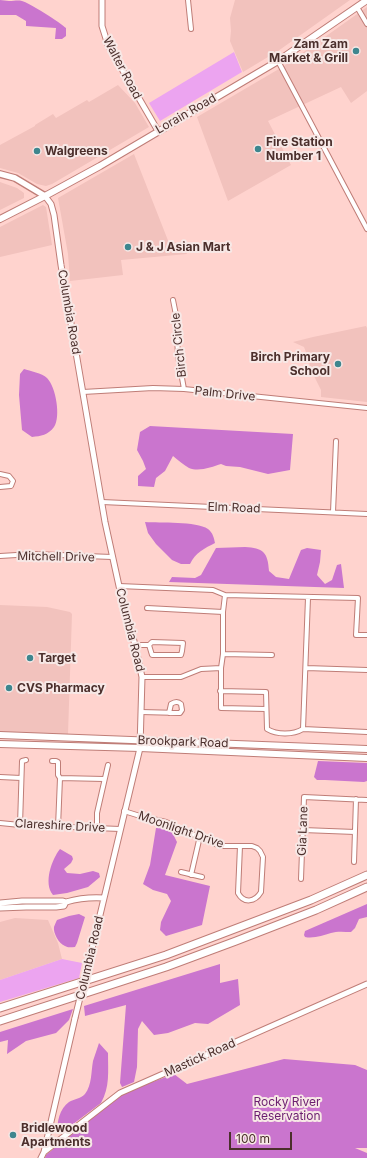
<!DOCTYPE html>
<html>
<head>
<meta charset="utf-8">
<style>
	body { margin:0 }
	#map { position:relative; width:367px; height:1158px; overflow:hidden; background:#ffd3ce; font-family:Inter,sans-serif }
	canvas { display:block }
	.scale { position:absolute; left:229px; top:1132px; width:63px; height:18px; box-sizing:border-box; border:2px solid #4b2f2c; border-top:0; padding-left:5px; font-size:12px; line-height:14px; white-space:nowrap; color:#4b2f2c; -webkit-text-stroke:3px #f7e8e6; paint-order:stroke }
</style>
</head>
<body>
<div id="map">
<canvas width="367" height="1158"></canvas>
<div class="scale">100 m</div>
</div>
<script>
const ctx = document.querySelector('canvas').getContext('2d');
ctx.lineJoin = 'round';
function fill(path, color) {
  ctx.fillStyle = color;
  ctx.fill(path, 'evenodd');
}
function trace(path, color, width, dash) {
  ctx.strokeStyle = color;
  ctx.lineWidth = width;
  ctx.lineCap = dash ? 'butt' : 'round';
  ctx.setLineDash(dash || []);
  ctx.stroke(path);
}
function drawText(font, color, halo, rows, align = 'center') {
  ctx.font = font + ' Inter,sans-serif';
  ctx.lineWidth = 4;
  ctx.setLineDash([]);
  ctx.textBaseline = 'middle';
  ctx.strokeStyle = halo;
  ctx.fillStyle = color;
  for (const [text, x, y, turn = 0] of rows) {
    ctx.save();
    ctx.translate(x, y);
    ctx.rotate((+turn || 0) * Math.PI / 180);
    ctx.textAlign = isNaN(turn) ? turn : align;
    if (halo) ctx.strokeText(text, 0, 0);
    ctx.fillText(text, 0, 0);
    ctx.restore();
  }
}
fill(new Path2D(`
	M235 0H350L278 51 243 72 230 41 231 31 230 18Z
	M367 7V91L351 103 341 87 268 121 291 165 228 201 197 117 284 66Z
	M118 85 135 103 149 127 52 184 46 186 37 184 18 173 0 168V145L35 126V125L53 114 56 118 87 100 89 102Z
	M134 154 169 243 181 242 187 254 121 260 123 275 70 281 68 254 58 198Z
	M0 182 17 188 24 193V198L0 210Z
	M43 205 46 207 52 245 0 257V227Z
	M366 326 367 328V402L321 397V390L310 368 309 360 304 347 293 342 313 337Z
	M0 605 47 607 70 612 72 614 68 734 0 732Z
	M15 918 48 920 58 943 62 959 0 980V922Z`), '#f2c2bd');
fill(new Path2D(`
	M234 52 242 72 160 121 149 103Z
	M62 959 82 963 79 978 0 1002V980Z`), '#eca4f0');
fill(new Path2D(`
	M0 0C3 0 6 1 9 1 14 1 18 0 22 1 28 2 61 23 66 28V36L62 39H55L56 28 26 26V21L16 15H0Z
	M24 369C30 371 42 373 47 378 56 387 61 417 54 427 48 435 41 436 32 437L22 430 19 395 20 374Z
	M150 426 293 434 290 470 268 474 240 467 226 466 221 464C212 467 199 472 189 468 184 465 178 460 173 456L165 471 156 478 154 487 138 486V476L146 469 143 461 137 450 140 432Z
	M145 522C160 523 196 521 208 529 213 533 214 538 215 543 205 548 195 553 190 564H181L172 560 156 544 148 533Z
	M245 547C263 548 268 552 269 571L276 577 289 579 301 550 307 548 321 550 320 562 317 575 325 584 332 580 337 565 341 564 344 588 169 582 172 577 195 578 201 575 216 548Z
	M318 761 367 763V781L364 782 325 780H317L314 777Z
	M156 828H170L177 842 165 875 210 886 202 925 166 936 160 930 161 922 171 901 167 894 153 890 143 884 150 865Z
	M60 849 72 856 73 859 71 863 64 869 67 873 80 874 93 871 99 873 100 877 88 887 67 893 53 895C43 883 52 859 60 849Z
	M367 904V917L359 919 355 928 351 932C345 932 337 931 331 933 323 935 314 939 305 937L304 935 305 931Z
	M79 914 85 917 77 943 75 947C71 947 68 948 65 946 59 944 53 933 54 927 55 924 56 922 57 920L69 916Z
	M220 964V983L238 979 240 1005 218 1018 208 1024 195 1023 168 1033 154 1035 142 1021 138 1029 137 1067 134 1082 122 1087 120 1083 126 1005 85 1016 84 1006Z
	M73 1009 69 1020 56 1033 26 1041 7 1054 8 1040 0 1042V1032Z
	M99 1043 108 1053C108 1072 110 1087 101 1103L60 1134 58 1133C56 1123 60 1108 69 1102 74 1099 80 1099 85 1094 92 1085 91 1072 93 1061 95 1055 97 1049 99 1043Z
	M284 1059 355 1065 367 1070V1148H355L367 1153V1158H45L46 1155 120 1094 174 1074 187 1084Z`), '#ca75ce');
const minor = new Path2D(`
	M188 0 191 29
	M357 7 367 24
	M278 61 367 229
	M173 300 176 315 178 356 184 389
	M83 392 153 388 184 389 367 408
	M0 474 9 476 13 481 11 486 0 487
	M102 502 367 514
	M333 512 336 441
	M0 556 33 554 112 557
	M119 586 213 590 225 595 358 598 356 635H367
	M225 595 223 612V654L221 668V708L266 709
	M147 608 223 612
	M135 645H149L152 642 183 643 182 651 181 655H152L149 645
	M223 654 272 655
	M306 668 367 670
	M142 677H181L201 669 221 668
	M220 691 266 692 267 729C277 735 293 735 303 729L367 732
	M141 712 180 713 182 710 181 704C178 701 174 702 171 704L169 713
	M303 729 308 598
	M52 761H56L58 762V775L60 778
	M0 777 21 778
	M124 811 140 816 166 822 171 824 176 829 182 832 204 837 215 844 224 846H252L257 848 260 851 263 857 261 892C255 902 244 904 238 893L240 846
	M0 823 20 825 120 829
	M20 825 22 761 26 760
	M58 827 60 778 104 779
	M97 828V813L108 765
	M303 830 355 832
	M354 862 356 799
	M181 872 202 877
	M191 875 200 836
	M301 879 304 797 367 800`);
const tertiary = new Path2D(`
	M102 0V26L108 45 158 131
	M45 196 51 204 54 215 61 265 105 522 119 586 135 645 142 677 140 748 89 961
	M0 903 22 901H63L66 902
	M0 908 26 907H56L64 906 66 902C80 898 89 897 104 898
	M44 1152 120 1093 367 984
	M41 1158 44 1152 75 1018`);
const secondary = new Path2D(`
	M0 174 15 178 45 196`);
const primary = new Path2D(`
	M0 219 45 196 100 166 278 61 367 0
	M0 735 367 749
	M0 744 140 748 367 758`);
const motorway = new Path2D(`
	M0 1008 166 955 311 900 367 875
	M0 1021 166 967 236 941 316 910 367 887`);
trace(minor, '#bf7d77', 6);
trace(tertiary, '#bf7d77', 7);
trace(secondary, '#bf7d77', 8);
trace(primary, '#bf7d77', 8);
trace(motorway, '#bf7d77', 9);
trace(minor, '#fff', 4);
trace(tertiary, '#fff', 5);
trace(secondary, '#fff', 5.5);
trace(primary, '#fff', 6);
trace(motorway, '#fff', 7);
const tertiaryBridge = new Path2D(`
	M75 1018 89 961`);
trace(tertiaryBridge, '#bf7d77', 7, []);
trace(tertiaryBridge, '#fff', 5);
for (const [x, y, r, color] of [
	[356,51,4,"#3e868e"],
	[258,149,4,"#3e868e"],
	[37,151,4,"#3e868e"],
	[128,247,4,"#3e868e"],
	[338,364,4,"#3e868e"],
	[30,658,4,"#3e868e"],
	[9,688,4,"#3e868e"],
	[13,1135,4,"#3e868e"]
]) {
  const dot = new Path2D();
  dot.arc(x, y, r, 0, 2 * Math.PI);
  ctx.fillStyle = color;
  ctx.fill(dot);
  trace(dot, '#f7e8e6', 1.5);
}
drawText('bold 12px', '#4b2f2c', '#f7e8e6', [
	["Zam Zam",348,44,"right"],
	["Market & Grill",348,58,"right"],
	["Fire Station",266,142],
	["Number 1",266,156],
	["Walgreens",45,151],
	["J & J Asian Mart",136,247],
	["Birch Primary",330,357,"right"],
	["School",330,371,"right"],
	["Target",38,658],
	["CVS Pharmacy",17,688],
	["Bridlewood",21,1128],
	["Apartments",21,1142]
], 'left');
drawText('12px', '#4b2f2c', '#f7e8e6', [
	["Walter Road",122,68,62],
	["Lorain Road",186,114,-30],
	["Columbia Road",69,312,80],
	["Birch Circle",179,345,-96],
	["Palm Drive",225,394,6],
	["Elm Road",234,508,2],
	["Mitchell Drive",56,557,1],
	["Columbia Road",130,630,76],
	["Brookpark Road",183,742,2],
	["Clareshire Drive",60,826,3],
	["Moonlight Drive",181,830,19],
	["Gia Lane",303,831,-88],
	["Columbia Road",90,958,-77],
	["Mastick Road",200,1058,-24]
]);
drawText('12px', '#6b1e70', '#f7e8e6', [
	["Rocky River",287,1102],
	["Reservation",287,1116]
]);
</script>
</body>
</html>
